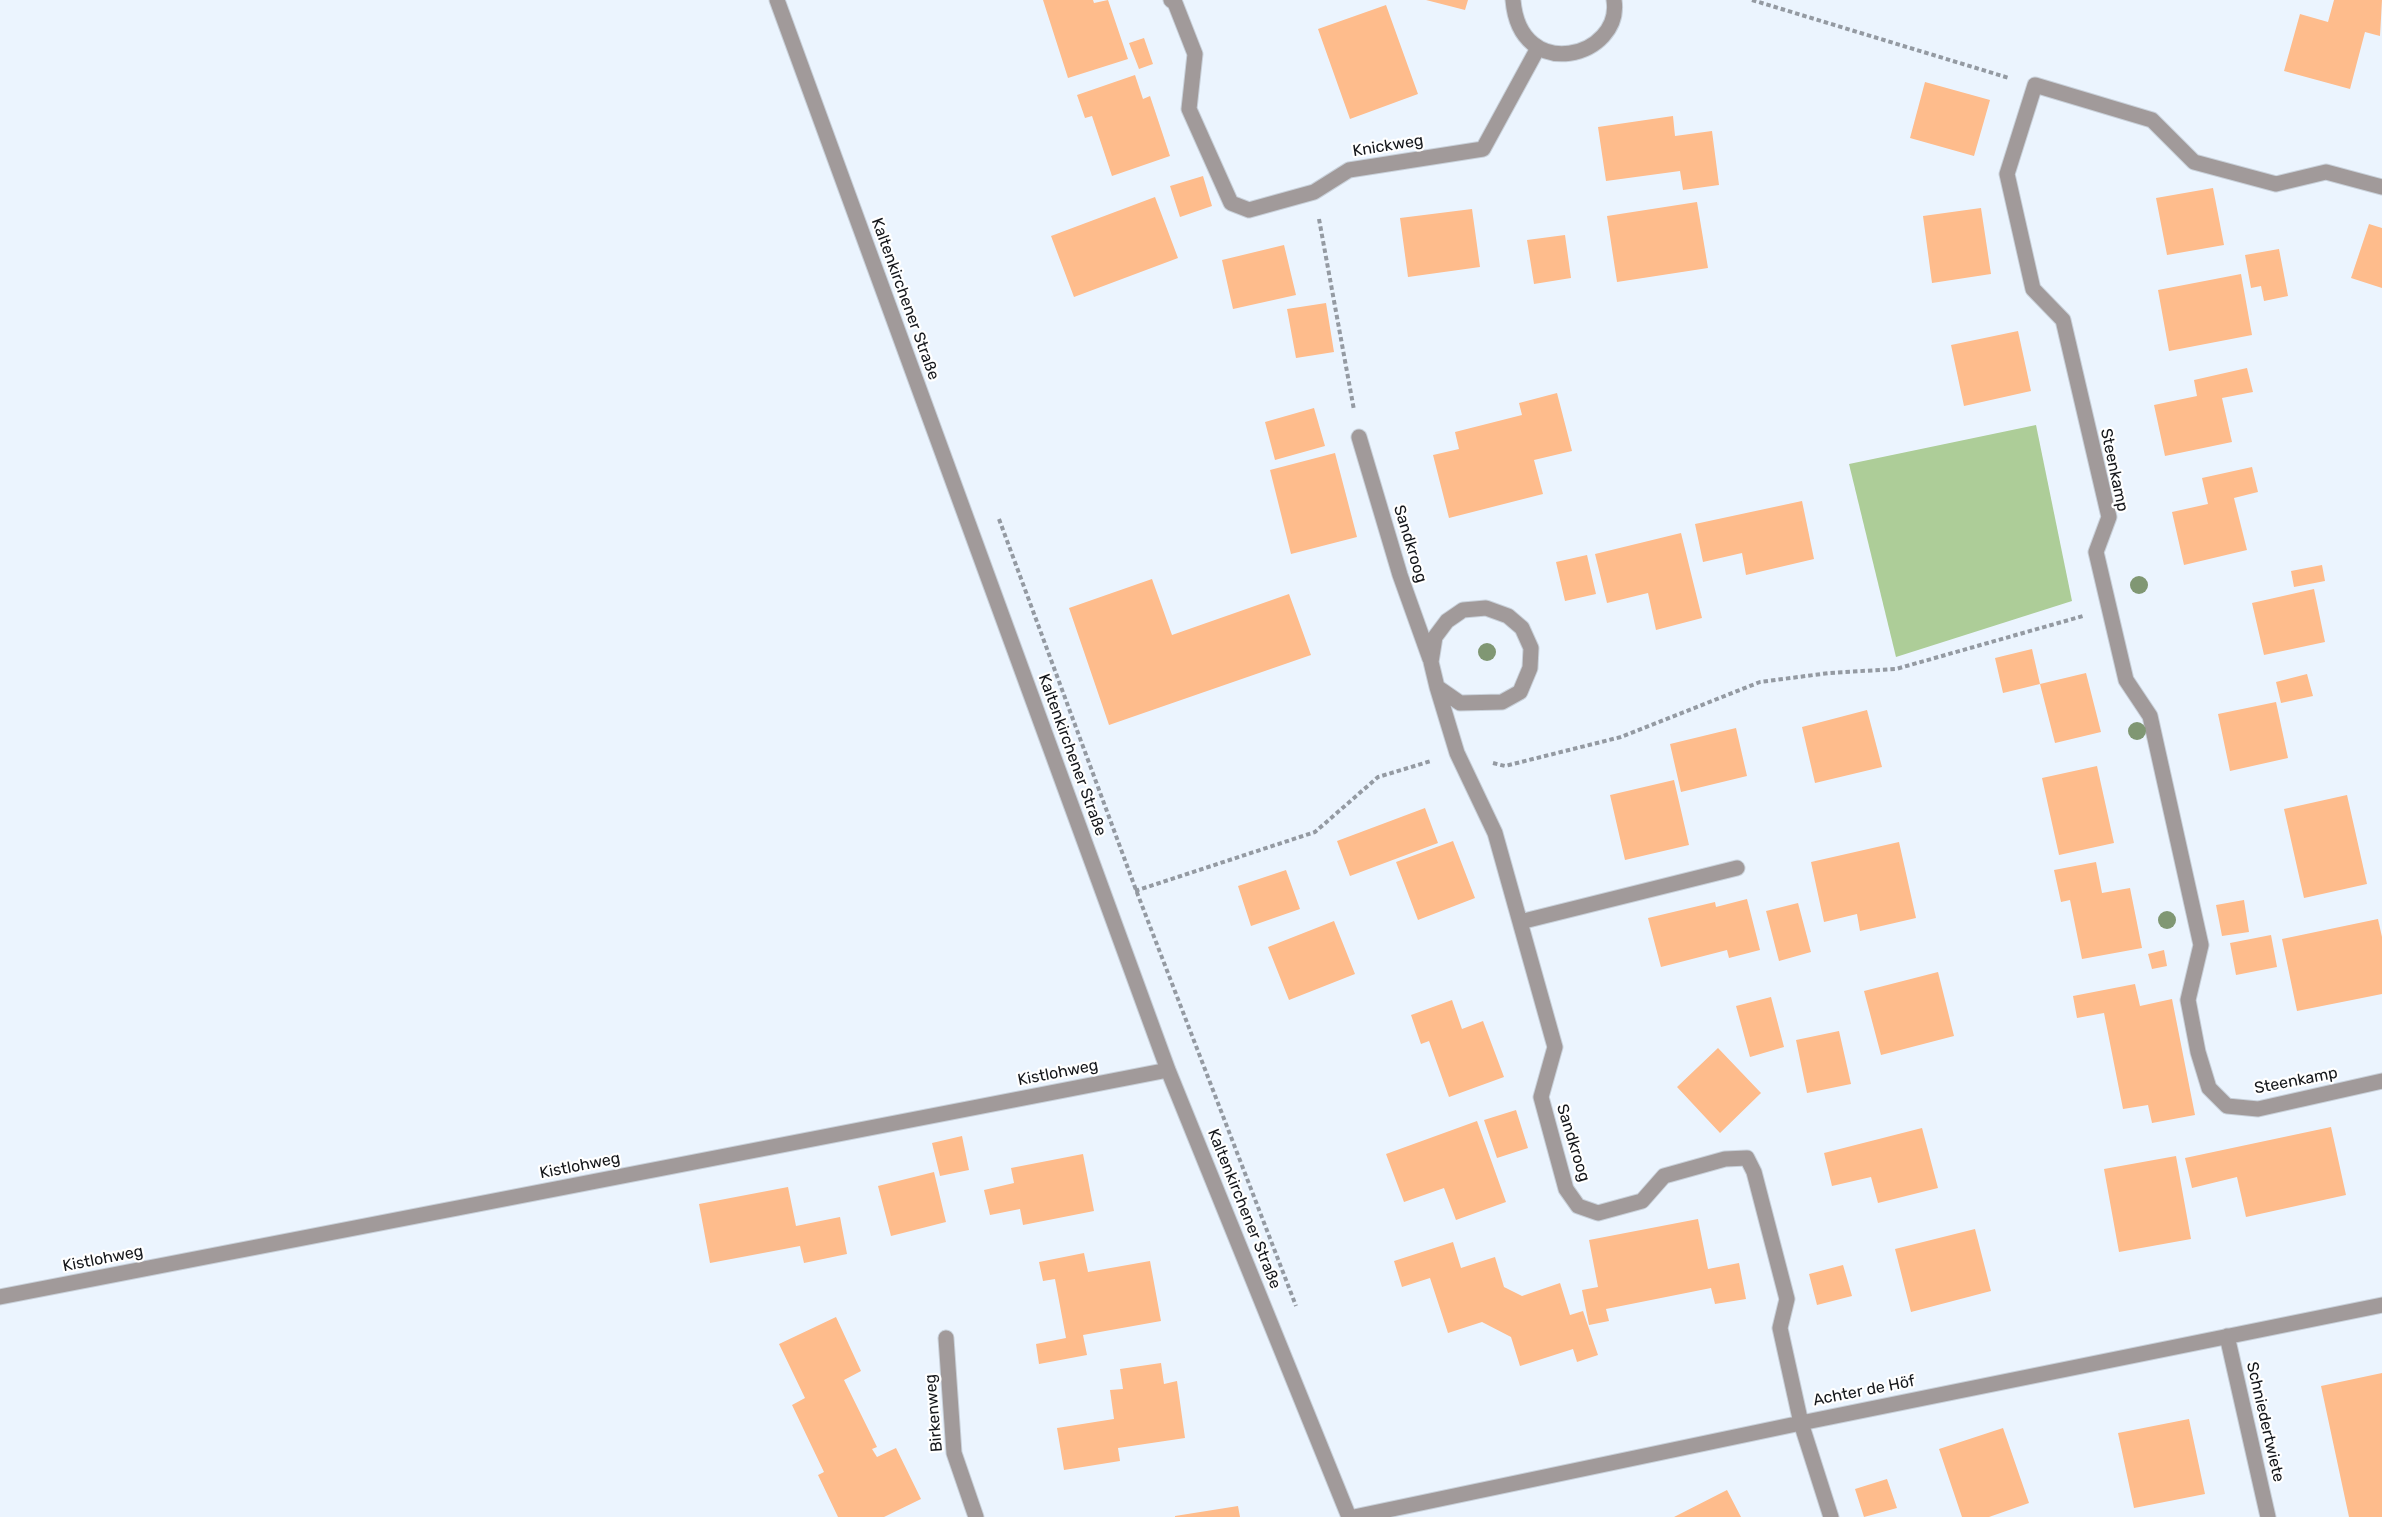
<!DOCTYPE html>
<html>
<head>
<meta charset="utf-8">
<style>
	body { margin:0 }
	canvas { display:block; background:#ebf4fe }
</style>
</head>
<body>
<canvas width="2382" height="1517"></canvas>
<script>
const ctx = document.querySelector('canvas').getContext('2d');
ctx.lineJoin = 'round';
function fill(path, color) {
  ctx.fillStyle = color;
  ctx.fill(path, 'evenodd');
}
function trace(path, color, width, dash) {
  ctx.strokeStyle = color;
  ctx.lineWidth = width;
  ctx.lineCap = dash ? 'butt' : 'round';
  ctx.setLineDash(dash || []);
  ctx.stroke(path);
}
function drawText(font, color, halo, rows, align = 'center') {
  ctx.font = font + ' Rubik,sans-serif';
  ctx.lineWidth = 4.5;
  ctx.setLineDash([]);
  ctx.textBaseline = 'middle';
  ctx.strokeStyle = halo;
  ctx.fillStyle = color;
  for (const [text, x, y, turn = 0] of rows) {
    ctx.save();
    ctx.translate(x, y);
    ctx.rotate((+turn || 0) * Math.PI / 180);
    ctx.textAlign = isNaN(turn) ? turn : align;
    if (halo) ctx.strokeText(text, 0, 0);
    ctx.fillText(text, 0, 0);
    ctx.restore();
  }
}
fill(new Path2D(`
	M2036 425 2072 601 1896 657 1849 464Z`), '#adcd98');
fill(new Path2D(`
	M1043 0H1093L1094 3 1108 0 1128 59 1068 78Z
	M1426 0H1468L1465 10Z
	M2334 0H2382L2380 36 2365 32 2350 89 2284 71 2300 14 2328 22Z
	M1386 5 1418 94 1350 119 1318 29Z
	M1144 38 1153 64 1139 69 1129 43Z
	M1135 75 1143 99 1150 96 1170 156 1112 176 1092 116 1085 118 1077 95Z
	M1925 82 1990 100 1974 156 1910 138Z
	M1673 116 1675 136 1712 131 1719 185 1683 190 1680 171 1606 181 1598 127Z
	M1203 176 1212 206 1180 217 1170 186Z
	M2213 188 2224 245 2167 255 2156 198Z
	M1155 197 1178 258 1074 297 1051 236Z
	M1697 202 1708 268 1617 282 1607 216Z
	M1981 208 1991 274 1932 283 1923 216Z
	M1472 209 1480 267 1408 277 1400 218Z
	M2369 224 2382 228V288L2351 278Z
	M1565 235 1571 278 1534 284 1527 240Z
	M1284 245 1296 295 1233 309 1222 260Z
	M2279 249 2288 296 2264 301 2261 286 2251 288 2245 255Z
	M2241 274 2252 335 2169 351 2158 290Z
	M1326 303 1334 352 1296 358 1287 309Z
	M2018 331 2031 391 1964 406 1951 345Z
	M2247 368 2253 392 2222 398 2232 442 2165 456 2154 405 2197 396 2194 380Z
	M1557 393 1572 451 1534 460 1543 494 1449 518 1433 455 1459 449 1455 432 1522 415 1519 403Z
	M1314 408 1325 446 1275 460 1265 422Z
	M1335 453 1357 537 1291 554 1270 470Z
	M2252 467 2258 492 2234 498 2247 550 2184 565 2172 512 2208 504 2202 478Z
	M1802 501 1814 559 1746 575 1742 553 1703 562 1695 524Z
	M1681 533 1702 618 1656 630 1648 593 1607 603 1595 554Z
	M1587 555 1596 594 1565 601 1556 562Z
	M2322 565 2325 581 2294 587 2291 571Z
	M1152 579 1172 635 1289 594 1311 655 1109 725 1069 608Z
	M2314 589 2325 642 2264 655 2252 603Z
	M2032 649 2040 684 2003 693 1995 658Z
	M2086 673 2101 732 2055 743 2040 684Z
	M2307 674 2313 696 2281 703 2276 682Z
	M2276 702 2288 758 2230 771 2218 714Z
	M1867 710 1882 767 1815 783 1802 727Z
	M1736 728 1747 776 1681 792 1670 744Z
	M2097 766 2114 843 2059 855 2042 778Z
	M1674 780 1689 845 1625 860 1610 795Z
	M2347 795 2367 884 2304 898 2284 809Z
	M1425 808 1438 843 1350 876 1337 841Z
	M1453 841 1475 898 1418 920 1396 862Z
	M1899 842 1916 918 1860 931 1857 914 1824 922 1811 862Z
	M2096 862 2102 893 2130 888 2142 948 2082 959 2070 900 2061 902 2054 870Z
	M1286 870 1300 909 1251 926 1238 886Z
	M1747 899 1760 950 1729 958 1727 950 1661 967 1648 918 1715 902 1716 907Z
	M2244 900 2249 932 2222 936 2216 905Z
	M1798 903 1811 952 1779 961 1766 911Z
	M2378 919 2382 937V994L2297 1011 2282 939Z
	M1334 921 1355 974 1289 1000 1268 947Z
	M2271 935 2277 967 2236 975 2230 943Z
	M2164 950 2167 966 2152 969 2148 954Z
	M1938 972 1954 1036 1881 1055 1864 991Z
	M2135 984 2140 1006 2172 999 2195 1115 2152 1123 2148 1105 2123 1109 2104 1013 2077 1018 2073 996Z
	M1771 997 1784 1047 1750 1057 1736 1006Z
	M1452 1000 1462 1029 1483 1021 1504 1077 1449 1097 1429 1041 1421 1044 1411 1015Z
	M1839 1031 1851 1084 1807 1093 1796 1040Z
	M1718 1048 1761 1093 1720 1133 1677 1087Z
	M1516 1110 1528 1148 1497 1158 1484 1120Z
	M1477 1121 1506 1202 1456 1220 1444 1188 1404 1202 1386 1154Z
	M2331 1127 2346 1195 2246 1217 2237 1177 2192 1188 2185 1158Z
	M1922 1128 1938 1188 1878 1203 1871 1177 1832 1186 1824 1153Z
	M962 1136 969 1170 940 1176 932 1143Z
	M1083 1154 1094 1211 1023 1225 1020 1209 990 1215 984 1190 1014 1183 1011 1168Z
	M2176 1156 2191 1239 2119 1252 2104 1169Z
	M934 1172 946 1222 891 1236 878 1186Z
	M788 1187 796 1226 840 1217 847 1254 804 1263 800 1246 710 1263 699 1204Z
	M1698 1219 1708 1269 1739 1263 1746 1299 1715 1304 1711 1288 1606 1309 1609 1321 1589 1325 1582 1290 1598 1287 1589 1240Z
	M1975 1229 1991 1291 1911 1312 1895 1249Z
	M1453 1242 1461 1268 1495 1257 1504 1287 1522 1296 1560 1283 1570 1315 1583 1311 1598 1355 1577 1362 1573 1349 1520 1366 1511 1337 1482 1322 1448 1333 1430 1278 1402 1287 1394 1261Z
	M1084 1253 1088 1272 1150 1261 1161 1321 1083 1335 1087 1355 1039 1364 1036 1344 1066 1338 1055 1279 1043 1281 1039 1262Z
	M1843 1265 1852 1296 1817 1305 1809 1274Z
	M836 1317 861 1371 844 1380 877 1447 872 1449 877 1457 896 1448 921 1499 884 1517H838L818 1475 824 1472 792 1405 805 1398 779 1344Z
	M1161 1363 1164 1384 1177 1381 1185 1438 1118 1448 1120 1461 1064 1470 1057 1428 1114 1419 1110 1390 1123 1389 1120 1369Z
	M2382 1373V1517H2349L2321 1386Z
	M2189 1419 2205 1494 2134 1508 2118 1433Z
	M2003 1428 2029 1503 1989 1517H1962L1939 1449Z
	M1887 1479 1897 1508 1864 1517 1855 1489Z
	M1727 1490 1741 1517H1674Z
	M1238 1506 1240 1517H1175V1516Z`), '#febc8c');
const minor = new Path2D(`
	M777 0 1168 1070 1349 1517
	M1171 0 1175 3 1195 54 1189 109 1231 203 1249 210 1314 192 1349 170 1483 149 1538 48
	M1513 0C1520 85 1623 57 1614 0
	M2382 187 2326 172 2276 184 2194 162 2152 120 2035 85 2007 174 2033 289 2063 320 2109 517 2096 552 2126 680 2150 716 2201 945 2188 1000 2198 1052 2209 1088 2227 1106 2258 1109 2382 1081
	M1359 437 1400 575 1430 659
	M1437 687 1460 703 1502 702 1520 692 1530 668 1531 648 1522 628 1508 616 1486 608 1463 610 1447 621 1435 637 1431 662 1437 687 1457 753 1495 833 1555 1047 1541 1097 1566 1189 1578 1206 1598 1213 1642 1201 1664 1176 1725 1159 1747 1158 1754 1172 1787 1299 1780 1328 1801 1423 1831 1517
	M1520 922 1737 868
	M0 1297 1168 1070
	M2227 1336 2268 1517
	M946 1338 954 1453 976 1517
	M1354 1517 1801 1423 2382 1305`);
trace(minor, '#c9d1da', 17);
trace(new Path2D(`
	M1752 0 2009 78
	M1319 219 1354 410
	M999 519 1136 890 1296 1306
	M1493 763 1505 766 1621 737 1760 682 1829 673 1896 669 2083 616
	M1135 891 1315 832 1378 777 1431 761`), '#949aa2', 4, [4.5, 3]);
trace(minor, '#a19a9a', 15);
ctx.fillStyle = '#809773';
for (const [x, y] of [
	[2139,585],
	[1487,652],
	[2137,731],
	[2167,920]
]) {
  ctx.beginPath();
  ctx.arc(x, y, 9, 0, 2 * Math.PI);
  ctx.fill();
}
drawText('16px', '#15171b', '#fff', [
	["Knickweg",1388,146,-9],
	["Kaltenkirchener Straße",905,299,70],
	["Steenkamp",2114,470,78],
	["Sandkroog",1410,544,73],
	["Kaltenkirchener Straße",1072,755,70],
	["Kistlohweg",1058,1073,-11],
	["Steenkamp",2296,1081,-11],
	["Sandkroog",1573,1143,73],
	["Kistlohweg",580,1166,-11],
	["Kaltenkirchener Straße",1244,1209,68],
	["Kistlohweg",103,1259,-11],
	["Achter de Höf",1864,1391,-11],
	["Birkenweg",934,1413,-95],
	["Schniedertwiete",2265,1422,77]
]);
</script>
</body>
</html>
